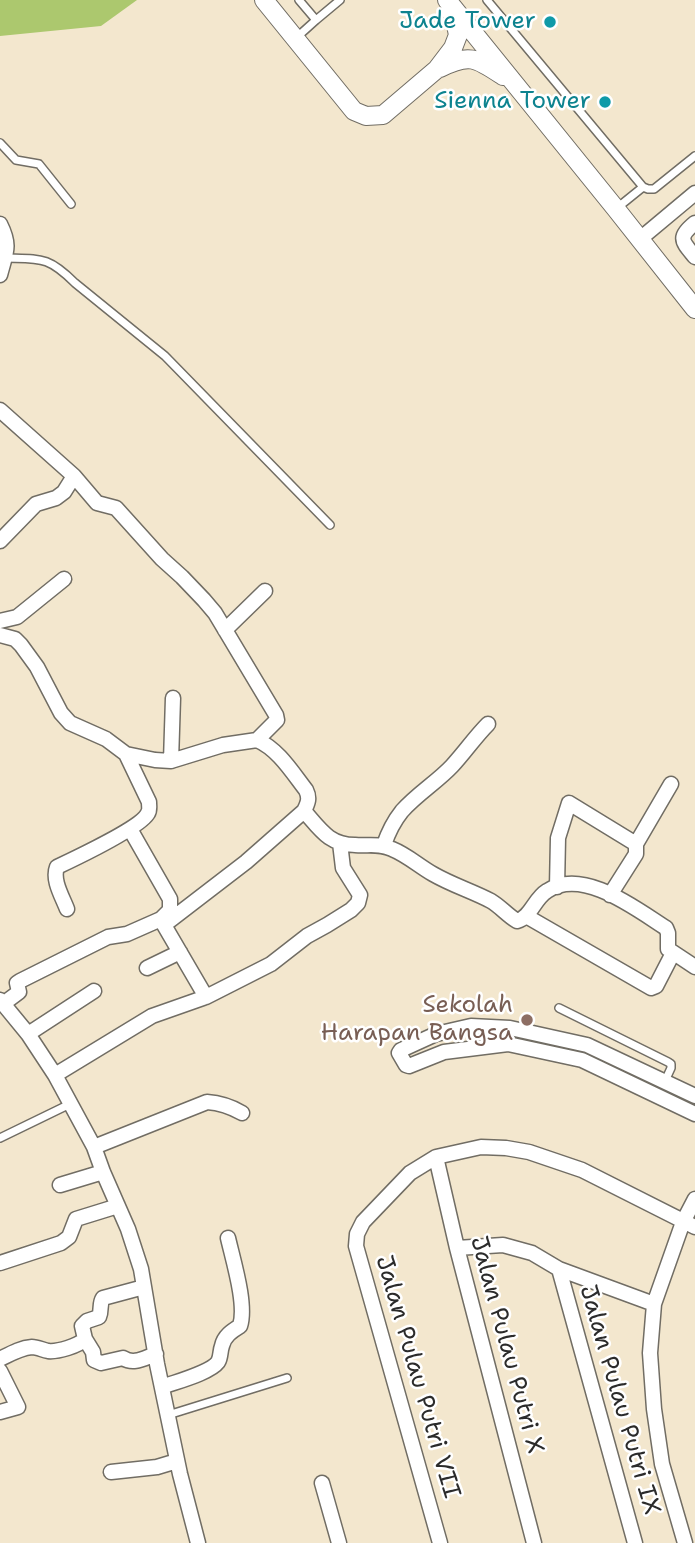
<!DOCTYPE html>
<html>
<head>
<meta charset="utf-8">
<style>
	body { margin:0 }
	canvas { display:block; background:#f3e7ce }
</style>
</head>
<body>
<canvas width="695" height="1543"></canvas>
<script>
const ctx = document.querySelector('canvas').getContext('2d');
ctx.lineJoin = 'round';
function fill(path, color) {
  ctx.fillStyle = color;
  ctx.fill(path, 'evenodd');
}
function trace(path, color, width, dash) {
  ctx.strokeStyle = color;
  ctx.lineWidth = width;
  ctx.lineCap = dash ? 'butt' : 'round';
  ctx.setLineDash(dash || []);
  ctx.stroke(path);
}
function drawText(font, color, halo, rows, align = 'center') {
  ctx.font = font + ' "Shantell Sans",sans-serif';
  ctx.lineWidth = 5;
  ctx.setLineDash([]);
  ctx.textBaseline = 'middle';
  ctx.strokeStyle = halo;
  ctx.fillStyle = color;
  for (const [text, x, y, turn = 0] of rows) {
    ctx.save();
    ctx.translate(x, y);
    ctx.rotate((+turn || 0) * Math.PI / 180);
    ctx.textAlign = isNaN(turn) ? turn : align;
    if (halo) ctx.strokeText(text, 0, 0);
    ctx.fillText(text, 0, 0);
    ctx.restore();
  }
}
fill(new Path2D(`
	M0 0H137L101 26 0 36Z`), '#acc86e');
const service = new Path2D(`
	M299 0 316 20 340 0
	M487 0 643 187 648 189H654L695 156
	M296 38 316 20
	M0 143 16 160 39 164 71 204
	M617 208 643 187
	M5 258C41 259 48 256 75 283L165 356 330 525
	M559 1008 668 1062 671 1064V1068L665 1081
	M0 1138 70 1104
	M168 1415 287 1378`);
const minor = new Path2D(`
	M695 223C677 238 682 241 695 257
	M0 224C11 246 6 252 0 275
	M640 239 695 193
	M0 410 74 476 64 492 56 498 36 504 0 541
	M74 476 97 503 116 508 162 559 182 577 204 600 215 613 276 715 277 720 257 740
	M0 621 17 617 64 579
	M225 630 265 591
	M0 635 15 639 21 645 37 667 61 713 70 723 106 739 126 754 155 760 171 761 223 745 257 740C278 749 292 772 306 790 310 798 308 803 304 811L246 862 164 925 206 997
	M171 761 173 698
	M304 811C320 829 329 845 355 845 369 846 379 843 392 849 407 855 419 866 433 874 452 885 472 891 491 901 501 907 507 915 517 921 531 917 534 899 547 891 583 867 636 909 666 928L668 933V949L695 967
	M384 845C388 833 394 821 402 811 417 794 437 782 452 766 465 752 475 737 488 724
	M557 887 558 838 569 803 636 844
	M610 895 636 854V844L671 784
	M67 909C62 896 52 880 57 867 74 859 142 827 148 813 150 810 149 807 149 802L126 754
	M526 916 651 988 656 986 673 953
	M147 968 180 952
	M0 1000 28 1034 55 1075 94 1147 103 1172 128 1229 141 1269 157 1364 180 1474 198 1543
	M3 1004 19 992 17 983 20 981 108 937 127 934 161 919 170 910V899L130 829
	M28 1034 94 991
	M55 1075 152 1016 206 997 271 964 307 936 327 925 351 910 358 903 360 895 343 868 340 843
	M695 1096 587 1045 510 1028 471 1026 436 1034 401 1050 399 1053 406 1065 409 1066 444 1052 508 1044 582 1060 695 1114
	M94 1147 207 1102C221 1103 230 1106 242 1113
	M436 1157 457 1248 534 1543
	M60 1185 103 1172
	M457 1248 503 1245 532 1253 559 1269 654 1304
	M0 1263 61 1243 69 1237 76 1219 118 1206
	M559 1269 635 1543
	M85 1339 93 1352 94 1360 101 1363 123 1358C134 1365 144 1358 156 1354
	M0 1359C10 1354 20 1348 32 1347 37 1347 43 1350 48 1351 58 1352 78 1346 85 1339L82 1326 87 1321 99 1317C102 1310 99 1304 103 1298L144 1287
	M0 1371 18 1407 0 1412
	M162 1387C175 1382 210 1373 218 1362 221 1357 220 1351 222 1346 224 1336 232 1331 240 1326 247 1305 233 1260 228 1238
	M111 1472 157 1467 177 1461
	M322 1483 339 1543
	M440 1543 356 1246 357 1234 363 1222 410 1173 436 1157 481 1147 506 1148 529 1152 582 1170 695 1227
	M685 1543 662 1464 654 1409 650 1353 654 1304 683 1222 695 1199`);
const tertiary = new Path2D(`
	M264 0 354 111 366 116 383 115 437 69 453 48 458 35 456 25 450 10
	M447 0 616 209 695 309
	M440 68C470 53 476 58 503 76`);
trace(service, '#716d64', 10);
trace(minor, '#716d64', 17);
trace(tertiary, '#716d64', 20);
trace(service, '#fff', 7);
trace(minor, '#fff', 14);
trace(tertiary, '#fff', 18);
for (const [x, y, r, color] of [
	[550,22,7,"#0f9aa8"],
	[605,102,7,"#0f9aa8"],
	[527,1020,7,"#8d6e63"]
]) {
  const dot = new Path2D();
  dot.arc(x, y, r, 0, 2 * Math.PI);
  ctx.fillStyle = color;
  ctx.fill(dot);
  trace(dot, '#fff', 2.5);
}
drawText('24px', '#0d838f', '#fff', [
	["Jade Tower",536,22],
	["Sienna Tower",591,102]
], 'right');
drawText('24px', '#785e54', '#fff', [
	["Sekolah",513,1006],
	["Harapan Bangsa",513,1034]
], 'right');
drawText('24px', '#2b2b2b', '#fff', [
	["Jalan Pulau Putri X",506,1345,75],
	["Jalan Pulau Putri VII",417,1377,74],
	["Jalan Pulau Putri IX",619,1400,74]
]);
</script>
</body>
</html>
